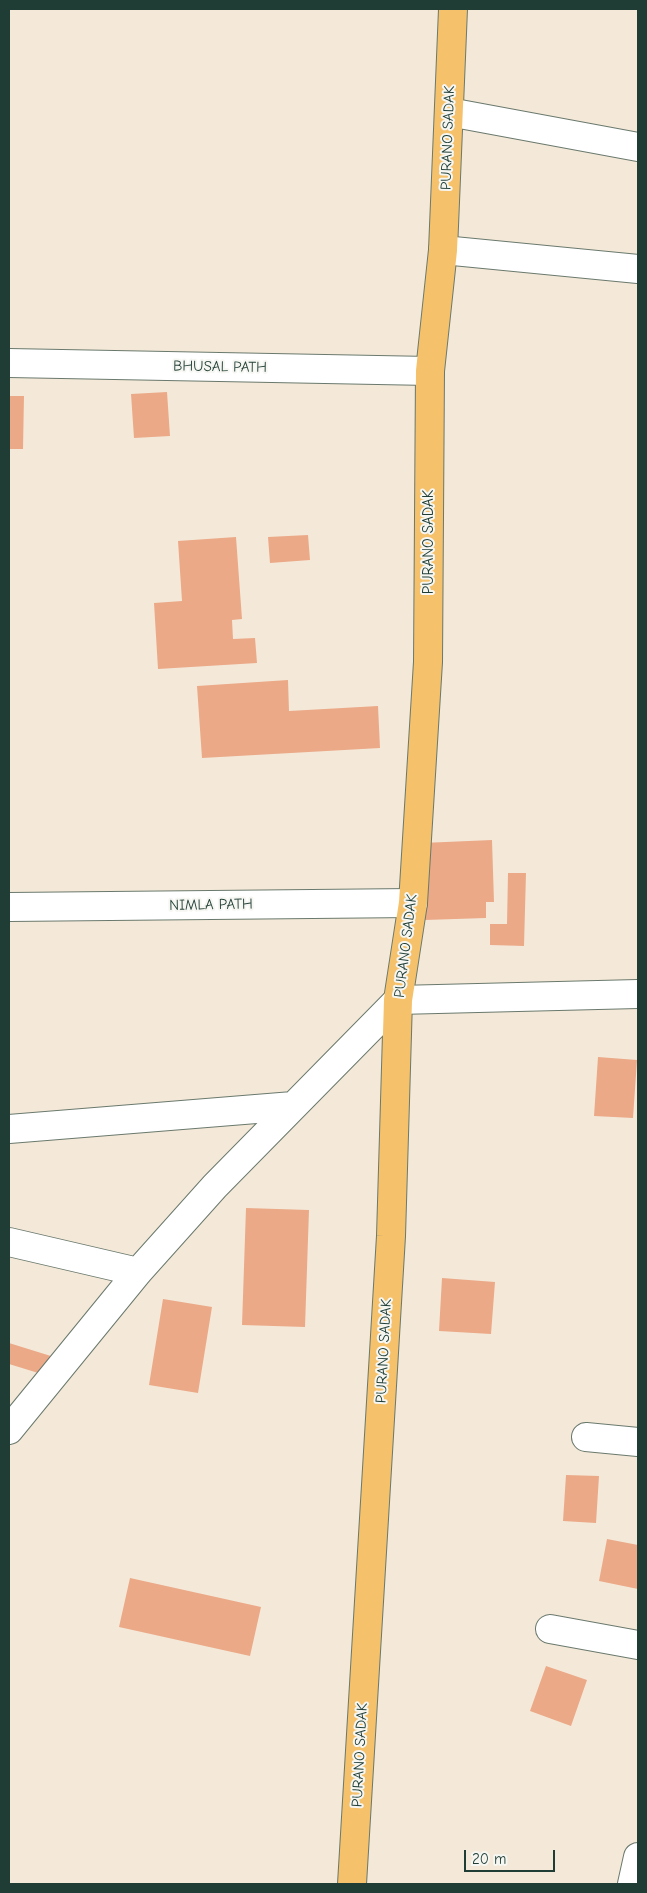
<!DOCTYPE html>
<html>
<head>
<meta charset="utf-8">
<style>
	body { margin:0 }
	#map { position:relative; width:647px; height:1893px; overflow:hidden; background:#f4e9d8; font-family:"Comic Neue",sans-serif }
	canvas { display:block }
	.frame { position:absolute; inset:0; border:10px solid #1f3d34; pointer-events:none }
	.scale { position:absolute; left:464px; top:1850px; width:91px; height:22px; box-sizing:border-box; border:2px solid #1f3d34; border-top:0; padding-left:6px; font-size:15px; line-height:18px; white-space:nowrap; color:#1f3d34; -webkit-text-stroke:4px #f6f6f2; paint-order:stroke }
</style>
</head>
<body>
<div id="map">
<canvas width="647" height="1893"></canvas>
<div class="frame"></div>
<div class="scale">20 m</div>
</div>
<script>
const ctx = document.querySelector('canvas').getContext('2d');
ctx.lineJoin = 'round';
function fill(path, color) {
  ctx.fillStyle = color;
  ctx.fill(path, 'evenodd');
}
function trace(path, color, width, dash) {
  ctx.strokeStyle = color;
  ctx.lineWidth = width;
  ctx.lineCap = dash ? 'butt' : 'round';
  ctx.setLineDash(dash || []);
  ctx.stroke(path);
}
function drawText(font, color, halo, rows, align = 'center') {
  ctx.font = font + ' "Comic Neue",sans-serif';
  ctx.lineWidth = 4;
  ctx.setLineDash([]);
  ctx.textBaseline = 'middle';
  ctx.strokeStyle = halo;
  ctx.fillStyle = color;
  for (const [text, x, y, turn = 0] of rows) {
    ctx.save();
    ctx.translate(x, y);
    ctx.rotate((+turn || 0) * Math.PI / 180);
    ctx.textAlign = isNaN(turn) ? turn : align;
    if (halo) ctx.strokeText(text, 0, 0);
    ctx.fillText(text, 0, 0);
    ctx.restore();
  }
}
fill(new Path2D(`
	M167 392 170 436 134 438 131 394Z
	M9 396H24L23 449H9Z
	M308 535 310 560 270 563 268 537Z
	M236 537 242 619 232 620 233 639 255 638 257 663 158 669 154 603 182 601 178 541Z
	M288 680 289 711 378 706 380 748 202 758 197 686Z
	M492 840 494 902H486V918L425 920 422 843Z
	M508 873H526L524 946 490 945V924H507Z
	M598 1057 637 1060 633 1118 594 1116Z
	M246 1208 309 1210 305 1327 242 1325Z
	M442 1278 495 1282 491 1334 439 1331Z
	M163 1299 212 1307 198 1393 149 1385Z
	M9 1343 54 1357 48 1376 9 1364Z
	M566 1475 599 1476 596 1523 563 1521Z
	M607 1539 638 1545V1589L599 1581Z
	M130 1578 261 1607 250 1656 119 1627Z
	M546 1666 587 1680 571 1726 530 1711Z`), '#eba988');
const minor = new Path2D(`
	M449 112 638 147
	M443 250 638 269
	M9 363 430 371
	M9 907 413 903
	M9 1129 293 1106
	M9 1242 138 1272
	M9 1430 138 1272 215 1186 398 1000 638 994
	M586 1437 638 1442
	M550 1629 638 1645
	M632 1884 638 1857`);
const major = new Path2D(`
	M352 1884 391 1236 398 1000 413 903 428 662 430 371 443 250 453 9`);
trace(minor, '#6a796d', 30);
trace(major, '#6a796d', 30);
trace(minor, '#fff', 28);
trace(major, '#f5c16b', 28);
drawText('15px', '#1f3d34', '#f6f6f2', [
	["PURANO SADAK",448,138,-88],
	["BHUSAL PATH",220,367,1],
	["PURANO SADAK",429,542,-90],
	["NIMLA PATH",211,905,-1],
	["PURANO SADAK",406,946,-83],
	["PURANO SADAK",384,1351,-87],
	["PURANO SADAK",360,1755,-87]
]);
</script>
</body>
</html>
